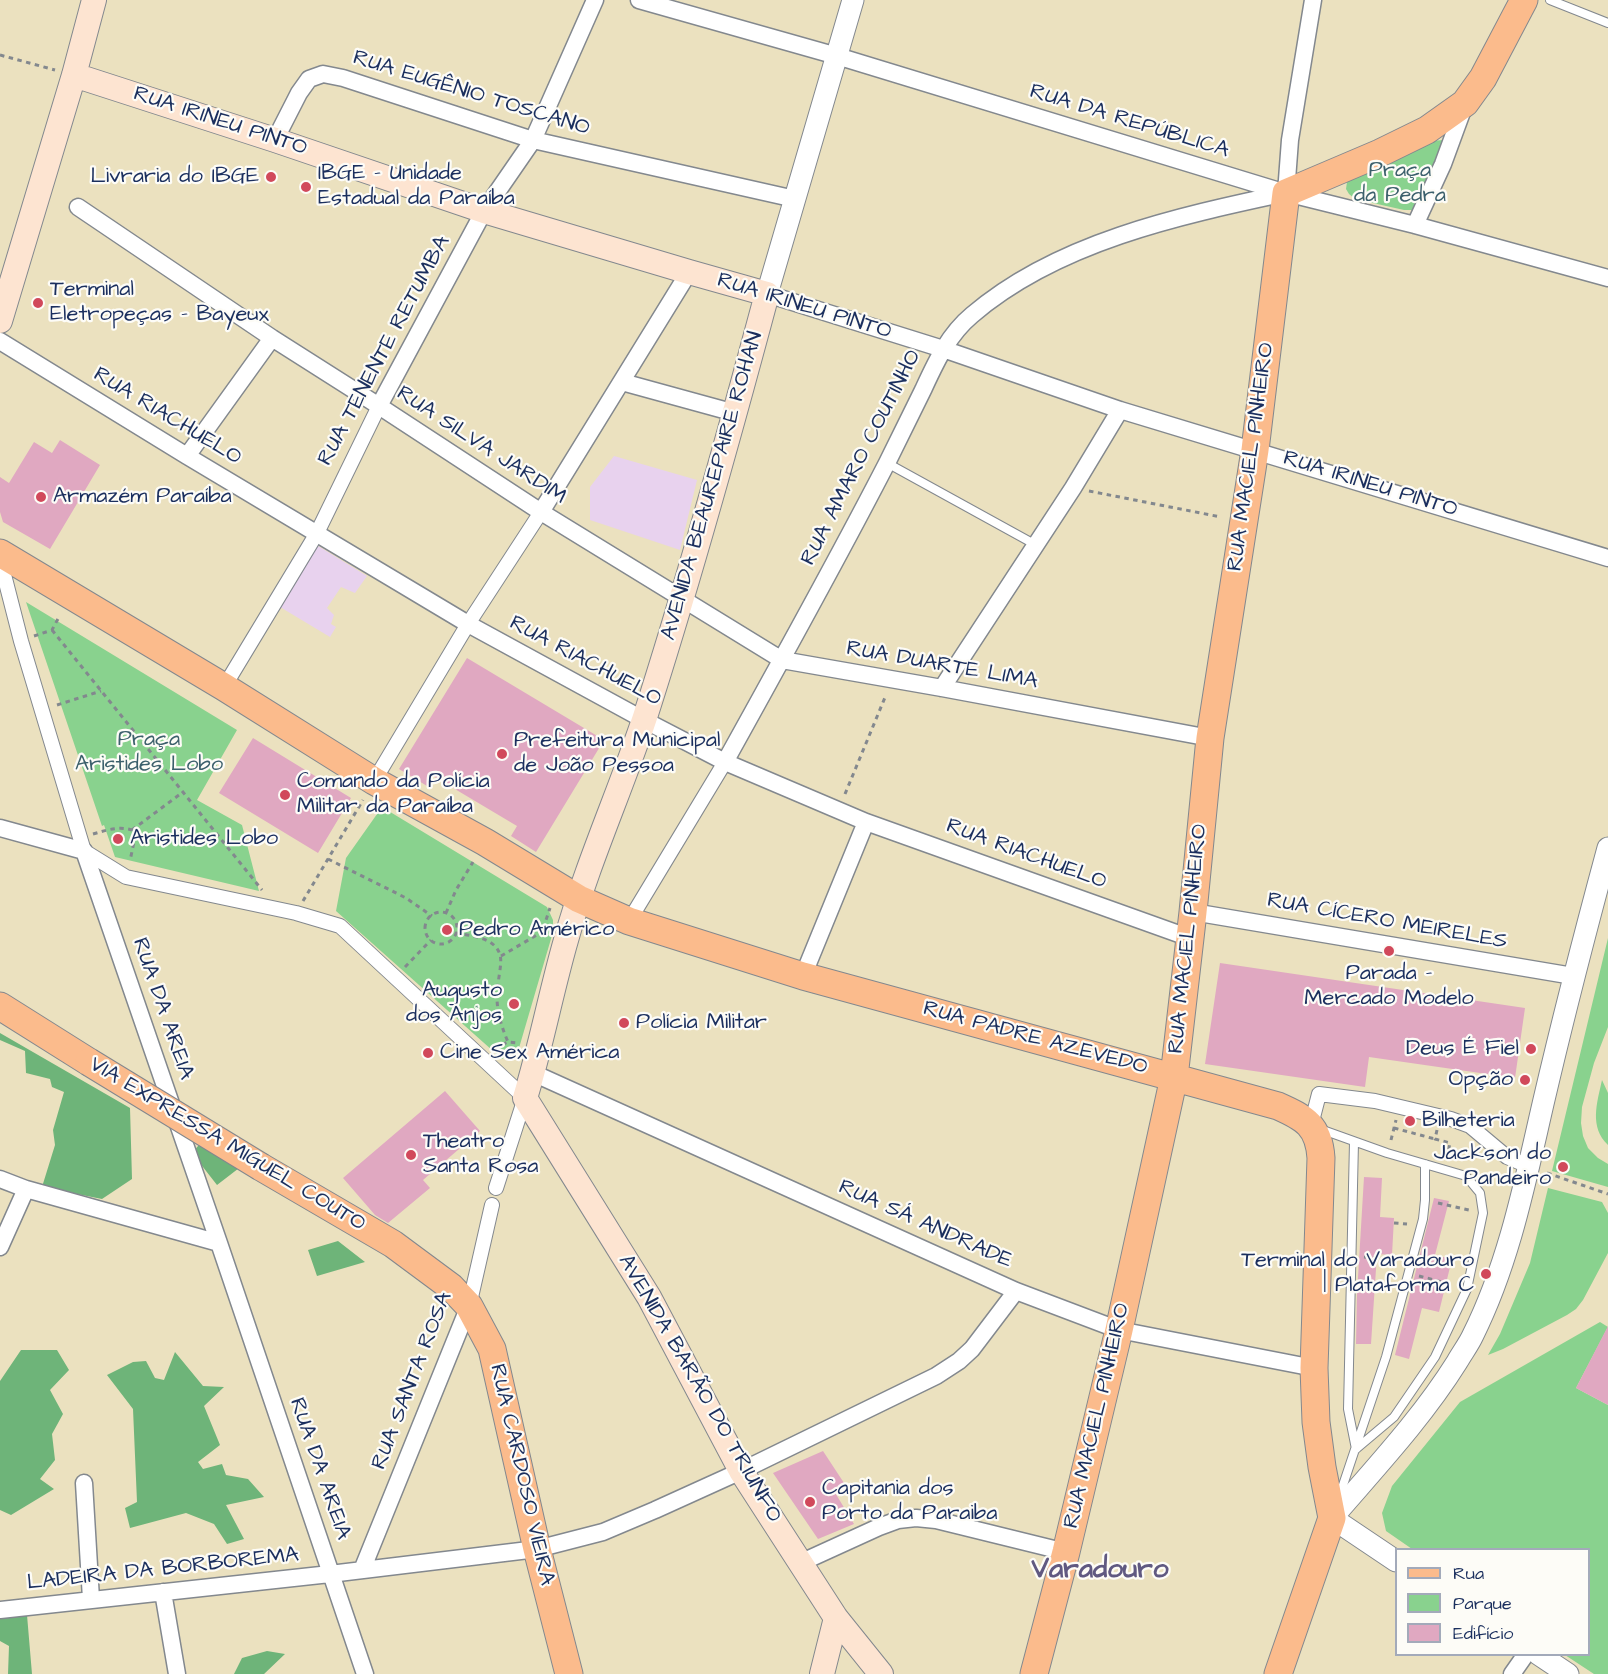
<!DOCTYPE html>
<html>
<head>
<meta charset="utf-8">
<style>
	body { margin:0 }
	#map { position:relative; width:1608px; height:1674px; overflow:hidden; background:#ebe1bf; font-family:"Architects Daughter",sans-serif }
	canvas { display:block }
	.legend { position:absolute; left:1395px; top:1548px; width:195px; height:108px; box-sizing:border-box; background:#fdfcf7; border:2px solid #a3aaba; margin:0; padding:8px 10px; list-style:none; font-size:18px; color:#1b2f5e }
	.legend li { display:flex; align-items:center; gap:12px; height:30px }
	.legend b { width:30px; border:2px solid #a3aaba }
</style>
</head>
<body>
<div id="map">
<canvas width="1608" height="1674"></canvas>
<ul class="legend">
<li><b style="height:8px;background:#fbbb8c"></b>Rua</li>
<li><b style="height:16px;background:#89d28e"></b>Parque</li>
<li><b style="height:16px;background:#e0a8c1"></b>Edifício</li>
</ul>
</div>
<script>
const ctx = document.querySelector('canvas').getContext('2d');
ctx.lineJoin = 'round';
function fill(path, color) {
  ctx.fillStyle = color;
  ctx.fill(path, 'evenodd');
}
function trace(path, color, width, dash) {
  ctx.strokeStyle = color;
  ctx.lineWidth = width;
  ctx.lineCap = dash ? 'butt' : 'round';
  ctx.setLineDash(dash || []);
  ctx.stroke(path);
}
function drawText(font, color, halo, rows, align = 'center') {
  ctx.font = font + ' "Architects Daughter",sans-serif';
  ctx.lineWidth = 4.5;
  ctx.setLineDash([]);
  ctx.textBaseline = 'middle';
  ctx.strokeStyle = halo;
  ctx.fillStyle = color;
  for (const [text, x, y, turn = 0] of rows) {
    ctx.save();
    ctx.translate(x, y);
    ctx.rotate((+turn || 0) * Math.PI / 180);
    ctx.textAlign = isNaN(turn) ? turn : align;
    if (halo) ctx.strokeText(text, 0, 0);
    ctx.fillText(text, 0, 0);
    ctx.restore();
  }
}
fill(new Path2D(`
	M614 456 697 480 680 550 590 520V487Z
	M315 544 367 576 355 593 341 587 327 608 334 615 331 624 336 627 330 637 280 607Z`), '#e8d2ee');
fill(new Path2D(`
	M1443 140V150L1415 210H1404L1355 199 1349 194 1346 189 1347 182 1432 141Z
	M26 602 237 730 197 800 242 825 259 891 115 857 104 825 102 826Z
	M382 807 547 907 553 920V932L519 1048 502 1059 336 911 346 858Z
	M1608 938V1027L1594 1063 1582 1107 1581 1123 1583 1136 1588 1148 1598 1158 1608 1164V1187L1552 1171Z
	M1602 1080 1608 1093V1145C1589 1127 1597 1103 1602 1080Z
	M1548 1188 1602 1202 1608 1213V1253L1583 1300 1576 1309 1567 1315 1503 1349 1488 1355 1500 1334 1530 1263Z
	M1600 1322 1608 1327 1576 1388 1608 1405V1674H1594L1565 1655 1588 1654V1550L1412 1549 1386 1531 1382 1513 1392 1486 1460 1402Z`), '#89d28e');
fill(new Path2D(`
	M0 1033 130 1108 132 1179 102 1199 42 1187 55 1145 53 1130 64 1092 52 1087 50 1079 26 1073 25 1051 0 1040Z
	M204 1139 243 1165 217 1185 192 1153Z
	M338 1241 365 1262 317 1276 308 1250Z
	M21 1350H57L69 1370 50 1390 63 1414 52 1434 55 1460 40 1479 54 1489 11 1515 0 1510V1381Z
	M175 1352 203 1386 224 1387 204 1406 220 1445 198 1462 203 1469 222 1464 226 1475 248 1479 264 1497 226 1505 244 1539 227 1544 214 1524 186 1513 130 1528 125 1508 137 1502 133 1409 107 1375 133 1362 146 1361 155 1378 164 1380Z
	M27 1615 32 1674H8L9 1646 0 1641V1618Z
	M267 1651 285 1654 264 1674H234L242 1658Z`), '#6eb479');
fill(new Path2D(`
	M60 440 100 465 50 549 3 522 0 512V477L9 483 34 442 52 453Z
	M467 658 604 740 536 852 511 836 517 826 433 776 427 786 399 769Z
	M253 738 351 798 318 853 219 793Z
	M1220 963 1525 1008 1515 1078 1369 1057 1365 1087 1205 1064Z
	M445 1091 480 1131 423 1180 430 1188 388 1223 375 1215 343 1178Z
	M1364 1177 1382 1178 1380 1217 1394 1218 1392 1255 1377 1254 1371 1344H1356L1357 1294Z
	M1434 1198 1449 1201 1435 1255 1452 1259 1439 1312 1422 1308 1409 1359 1395 1355Z
	M1608 1326V1405L1576 1388Z
	M823 1451 846 1486 834 1491 854 1524 818 1539 773 1473Z`), '#e0a8c1');
const service = new Path2D(`
	M1550 0 1608 23
	M887 463 1036 545
	M1320 1129 1387 1153 1466 1176 1480 1193 1483 1213 1467 1289 1435 1357 1394 1417 1356 1449
	M1354 1142 1348 1409 1356 1449
	M1338 1500 1386 1357 1423 1219 1425 1200V1164`);
const pedestrian = new Path2D(`
	M0 559 21 641 84 851 126 877 296 913 340 926 525 1098 496 1188
	M224 687 317 533 379 406
	M374 781 468 624 541 512
	M629 921 725 762
	M1311 1125 1319 1094 1375 1101 1451 1119 1470 1126 1507 1157 1528 1166
	M469 1306 492 1205`);
const minor = new Path2D(`
	M639 0 837 56 1286 193 1415 225 1608 278
	M275 140 299 93 309 79 323 74 343 78 533 140 795 199
	M78 207 272 338 379 406 541 512 782 660 942 688 1210 738
	M1415 225 1443 164 1465 104
	M767 294 943 349 1120 410 1608 558
	M0 341 187 456 468 624 644 720 725 762 866 822 1190 938
	M622 382 735 413
	M379 406 484 211 533 140 595 0
	M187 456 272 338
	M541 512 689 272
	M942 688 1073 488 1120 410
	M725 762C780 663 835 564 887 463 899 439 911 414 923 390 936 362 948 335 972 315 1057 242 1179 216 1286 193L1290 140 1313 0
	M0 828 84 851 219 1243 365 1674
	M1193 912 1573 976
	M803 976 866 822
	M533 1073 1016 1291 1119 1330 1314 1368
	M0 1179 26 1189 219 1243
	M0 1247 26 1189
	M84 1483 91 1599
	M800 1563 879 1527 898 1520 916 1518 936 1520 1066 1552
	M362 1570 469 1306
	M163 1592 177 1674
	M0 1610 330 1574 537 1549 603 1532 655 1510 741 1471 936 1376 959 1361 972 1349 1016 1291
	M1512 1674 1526 1654`);
const tertiary = new Path2D(`
	M767 294 853 0
	M1396 1561 1332 1518C1375 1468 1422 1418 1457 1362 1462 1353 1469 1344 1473 1335 1509 1263 1525 1182 1543 1104 1563 1018 1585 933 1608 848
	M1538 1654 1568 1674`);
const secondary = new Path2D(`
	M74 75 275 140 484 211 689 272 767 294C729 436 690 577 645 717 620 792 587 864 566 940 551 992 541 1046 525 1098L649 1297 741 1471 836 1618 881 1674
	M0 321 74 75 94 0
	M822 1674 836 1618`);
const primary = new Path2D(`
	M0 553 224 687 374 781 485 842 579 899 629 921 803 976 1278 1106C1305 1118 1319 1126 1321 1158L1314 1368 1316 1422 1322 1467 1332 1518 1278 1674
	M0 1006 89 1062
	M261 1167 393 1244 451 1287 469 1306 492 1349 537 1549 569 1674
	M1034 1674 1066 1552 1119 1330 1174 1077 1193 912 1210 738 1255 450 1286 193 1380 153 1427 130 1465 103 1483 78 1524 0`);
trace(service, '#83888e', 10);
trace(pedestrian, '#83888e', 16);
trace(minor, '#83888e', 19);
trace(tertiary, '#83888e', 23);
trace(secondary, '#83888e', 26);
trace(primary, '#83888e', 29);
trace(new Path2D(`
	M0 55 55 70
	M1089 491 1221 517
	M52 630 262 890
	M34 636 52 630 60 615
	M57 705 101 691
	M845 794 886 695
	M132 830 183 792
	M93 834C107 830 118 826 132 830L135 837 130 861
	M328 859 406 898 432 916
	M303 901 363 800
	M425 928a16 16 0 1 1 32 0a16 16 0 1 1-32 0Z
	M446 913 456 890 473 862
	M456 933C471 936 495 937 500 955 503 963 496 987 497 997 497 1013 502 1028 508 1042
	M547 933 542 932 550 908
	M501 956 542 932
	M405 967 431 940
	M494 1048 508 1042 519 1043
	M1394 1128 1435 1139
	M1437 1130 1435 1139 1450 1143 1447 1157
	M1391 1140 1396 1120
	M1547 1173 1608 1194
	M1438 1203 1469 1210
	M1394 1223 1407 1224
	M1364 1257 1380 1258 1397 1267
	M1419 1276 1453 1285`), '#83888e', 3, [4.5, 4.5]);
trace(service, '#fff', 8);
trace(pedestrian, '#fff', 14);
trace(minor, '#fff', 16);
trace(tertiary, '#fff', 21);
trace(secondary, '#fde4d1', 24);
trace(primary, '#fbbb8c', 27);
const primaryBridge = new Path2D(`
	M89 1062 261 1167`);
trace(primaryBridge, '#83888e', 29, []);
trace(primaryBridge, '#fbbb8c', 27);
for (const [x, y, r, color] of [
	[271,177,6,"#d1495b"],
	[306,187,6,"#d1495b"],
	[38,303,6,"#d1495b"],
	[41,497,6,"#d1495b"],
	[502,754,6,"#d1495b"],
	[285,795,6,"#d1495b"],
	[118,839,6,"#d1495b"],
	[447,930,6,"#d1495b"],
	[1389,951,6,"#d1495b"],
	[514,1004,6,"#d1495b"],
	[624,1023,6,"#d1495b"],
	[1531,1049,6,"#d1495b"],
	[428,1053,6,"#d1495b"],
	[1525,1080,6,"#d1495b"],
	[1410,1121,6,"#d1495b"],
	[411,1155,6,"#d1495b"],
	[1563,1167,6,"#d1495b"],
	[1486,1274,6,"#d1495b"],
	[810,1502,6,"#d1495b"]
]) {
  const dot = new Path2D();
  dot.arc(x, y, r, 0, 2 * Math.PI);
  ctx.fillStyle = color;
  ctx.fill(dot);
  trace(dot, '#fdfcf7', 2);
}
drawText('22px', '#1b2f5e', '#fdfcf7', [
	["RUA EUGÊNIO TOSCANO",471,94,17],
	["RUA IRINEU PINTO",220,122,18],
	["RUA DA REPÚBLICA",1129,122,17],
	["RUA IRINEU PINTO",804,307,17],
	["RUA TENENTE RETUMBA",385,351,-62],
	["RUA RIACHUELO",167,417,31],
	["RUA SILVA JARDIM",481,446,33],
	["RUA MACIEL PINHEIRO",1252,457,-82],
	["RUA AMARO COUTINHO",862,458,-63],
	["RUA IRINEU PINTO",1370,485,17],
	["AVENIDA BEAUREPAIRE ROHAN",713,486,-74],
	["RUA RIACHUELO",585,662,28],
	["RUA DUARTE LIMA",942,666,10],
	["RUA RIACHUELO",1026,855,20],
	["RUA CÍCERO MEIRELES",1387,922,10],
	["RUA MACIEL PINHEIRO",1189,939,-84],
	["RUA DA AREIA",162,1009,71],
	["RUA PADRE AZEVEDO",1035,1039,15],
	["VIA EXPRESSA MIGUEL COUTO",227,1145,31],
	["RUA SÁ ANDRADE",925,1225,24],
	["RUA SANTA ROSA",413,1381,-69],
	["AVENIDA BARÃO DO TRIUNFO",699,1389,60],
	["RUA MACIEL PINHEIRO",1098,1416,-77],
	["RUA DA AREIA",319,1469,71],
	["RUA CARDOSO VIEIRA",521,1475,77],
	["LADEIRA DA BORBOREMA",163,1570,-6]
]);
drawText('22px', '#3c606c', '#fdfcf7', [
	["Praça",1400,171],
	["da Pedra",1400,196],
	["Praça",149,740],
	["Aristides Lobo",149,765]
]);
drawText('22px', '#1b2f5e', '#fdfcf7', [
	["IBGE - Unidade",318,174],
	["Estadual da Paraíba",318,199],
	["Livraria do IBGE",259,177,"right"],
	["Terminal",50,290],
	["Eletropeças - Bayeux",50,315],
	["Armazém Paraíba",53,497],
	["Prefeitura Municipal",514,741],
	["de João Pessoa",514,766],
	["Comando da Polícia",297,782],
	["Militar da Paraíba",297,807],
	["Aristides Lobo",130,839],
	["Pedro Américo",459,930],
	["Parada -",1389,974,"center"],
	["Mercado Modelo",1389,999,"center"],
	["Augusto",502,991,"right"],
	["dos Anjos",502,1016,"right"],
	["Polícia Militar",636,1023],
	["Deus É Fiel",1519,1049,"right"],
	["Cine Sex América",440,1053],
	["Opção",1513,1080,"right"],
	["Bilheteria",1422,1121],
	["Theatro",423,1142],
	["Santa Rosa",423,1167],
	["Jackson do",1551,1154,"right"],
	["Pandeiro",1551,1179,"right"],
	["Terminal do Varadouro",1474,1261,"right"],
	["| Plataforma C",1474,1286,"right"],
	["Capitania dos",822,1489],
	["Porto da Paraiba",822,1514]
], 'left');
drawText('bold 28px', '#605981', '#fdfcf7', [
	["Varadouro",1100,1571]
]);
</script>
</body>
</html>
